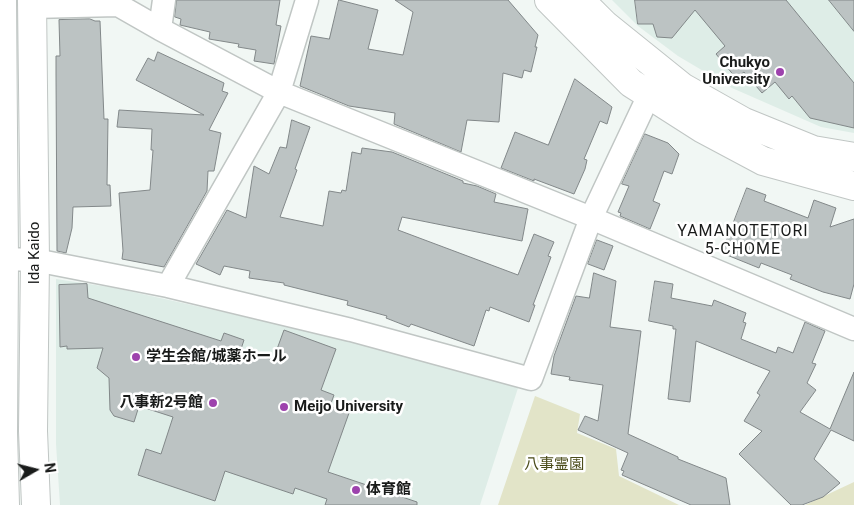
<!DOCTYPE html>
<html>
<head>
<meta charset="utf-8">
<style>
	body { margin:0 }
	#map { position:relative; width:854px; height:505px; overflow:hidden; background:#f1f7f4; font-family:Roboto,sans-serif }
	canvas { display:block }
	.north { position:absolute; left:10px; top:445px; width:50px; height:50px; -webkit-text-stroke:4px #fff; paint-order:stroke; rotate:82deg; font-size:14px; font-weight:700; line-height:20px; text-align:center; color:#191b1a }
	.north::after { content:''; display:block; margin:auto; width:18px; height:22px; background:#191b1a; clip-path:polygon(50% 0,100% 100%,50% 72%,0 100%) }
</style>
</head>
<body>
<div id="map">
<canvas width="854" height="505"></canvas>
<div class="north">N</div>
</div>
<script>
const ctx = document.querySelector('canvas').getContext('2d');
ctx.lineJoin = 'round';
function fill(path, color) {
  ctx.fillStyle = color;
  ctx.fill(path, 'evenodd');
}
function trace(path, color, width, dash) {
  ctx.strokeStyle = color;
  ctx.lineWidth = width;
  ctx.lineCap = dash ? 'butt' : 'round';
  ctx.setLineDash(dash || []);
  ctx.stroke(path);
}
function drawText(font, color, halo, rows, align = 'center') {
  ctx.font = font + ' Roboto,"Noto Sans JP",sans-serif';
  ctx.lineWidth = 5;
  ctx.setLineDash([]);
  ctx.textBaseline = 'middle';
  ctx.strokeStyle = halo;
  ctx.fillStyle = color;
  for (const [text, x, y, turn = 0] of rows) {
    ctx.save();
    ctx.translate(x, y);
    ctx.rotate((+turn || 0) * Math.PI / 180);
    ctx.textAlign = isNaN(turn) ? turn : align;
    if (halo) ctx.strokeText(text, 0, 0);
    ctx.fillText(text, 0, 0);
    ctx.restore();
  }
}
fill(new Path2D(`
	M612 0H854V133L821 127 732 88 678 56 638 26Z
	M56 279 115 288 358 342 451 366 518 388 480 505H60L56 444Z`), '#deede7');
fill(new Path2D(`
	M535 396 580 414 577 433 616 449 619 476 679 505H498Z
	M854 482V505H805Z`), '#e2e4c8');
const building = new Path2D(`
	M177 0H280L276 25 281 26 274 64 254 61 256 50 238 47 239 44 209 39 210 32 180 25 181 19 175 17Z
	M339 0 378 10 368 49 403 55 413 12 395 0H508L538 35 535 47H537L531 72 524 70 522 78 503 73 499 122 467 120 461 152 394 124 395 113 349 106 300 86 311 36 329 39Z
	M635 0H786L854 83V128L810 118 792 96 789 99 775 82 762 93 744 72 736 78 716 54 725 46 695 10 672 38 657 37 653 24H638Z
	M829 0H854V31Z
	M90 19 95 21H100L104 119H108L107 185H110L111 206 73 207 72 228 66 253 57 251 56 74V56H60L59 20Z
	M158 52 224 83 222 91 228 93 209 130 221 133 214 171H208L207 191 164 267 122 259 123 251 119 193 150 190 153 150H151L152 129 117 127 119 110 204 115 136 80 148 58 154 61Z
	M575 79 612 107 607 124 600 121 584 159 587 160 585 169 574 194 534 179V181L501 168 515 132 548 145Z
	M292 120 310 127 295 169 297 170 280 217 323 226 329 191 341 193 342 190 346 191 352 152 361 154 362 148 392 152 463 181V183L477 186 496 194 494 202 528 209 522 241 402 217 398 230 518 275 534 234 554 242 548 256 551 257 533 305H535L529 322 490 307 489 311 486 310 474 346 411 324 409 327 386 318 387 316 347 305 348 301 284 285V283L249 278 250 271 224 266 220 275 196 264 227 210 246 218 254 166 269 174 280 147 286 148Z
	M645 134 668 143 679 154 672 174 664 171 653 201 660 204 650 229 620 216 621 213 618 212 629 186 622 184Z
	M747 188 766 195 764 201 808 218 814 200 836 208 830 227 854 219V284L850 299 823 292 790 279 792 275 761 263 759 268 722 253Z
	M597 240 613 246 604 270 588 264Z
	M594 273 616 281 610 327 641 331 628 434 678 457V459L726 478 730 505H691L622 475 624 471 621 470 628 453 578 430 585 416 598 421 603 385 569 380 570 377 551 374 554 356 576 296 589 298Z
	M655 281 673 284 671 298 712 306 714 300 746 313 743 322 746 323 741 339 776 353 778 347 793 353 805 322 825 331 812 363 816 364 807 383 816 390 800 412 830 429 854 372V441L831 430 814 459 840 483 823 497 802 505H791L739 454 762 431 744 421 760 395 757 393 770 371 696 341 690 402 668 399 676 329H673V326L649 321Z
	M87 284 88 298 221 341 224 333 244 340 241 349 273 360 284 330 336 349 321 390 334 395 330 406 349 413 328 472 417 502V505H325L327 499 295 488 293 494 225 471 215 501 138 475 146 449 161 454 173 417 139 406 134 422 114 416 110 410 109 378 97 368 103 348 67 349V346L60 347 59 285Z`);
fill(building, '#bcc3c3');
trace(building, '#828889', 1);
const street = new Path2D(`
	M164 0 160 29 279 92 591 218 854 329
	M32 7 118 5 160 29
	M4 259 35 260 168 286 351 330 531 379 591 218 649 95
	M168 286 279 92 307 0`);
const secondary = new Path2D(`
	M549 0 631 83 703 129 763 161 854 186
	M580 0 605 25 682 87 744 122 813 150 854 157`);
const highway = new Path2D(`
	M2 0 4 259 3 433 5 505
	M32 0 35 260 33 431 36 505`);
trace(street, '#c0c6c4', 25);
trace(secondary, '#c0c6c4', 30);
trace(highway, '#c0c6c4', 30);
trace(street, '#fff', 22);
trace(secondary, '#fff', 28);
trace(highway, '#fff', 28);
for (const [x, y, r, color] of [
	[780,72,5,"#9d42ad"],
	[136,357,5,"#9d42ad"],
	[213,403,5,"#9d42ad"],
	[284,407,5,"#9d42ad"],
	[356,490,5,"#9d42ad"]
]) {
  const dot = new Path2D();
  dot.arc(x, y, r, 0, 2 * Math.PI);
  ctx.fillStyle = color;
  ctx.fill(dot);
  trace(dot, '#fff', 2);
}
drawText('bold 15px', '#191b1a', '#fff', [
	["Chukyo",770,63,"right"],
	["University",770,80,"right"],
	["学生会館/城薬ホール",146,357],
	["八事新2号館",203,403,"right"],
	["Meijo University",294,407],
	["体育館",366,490]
], 'left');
drawText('15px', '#191b1a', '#fff', [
	["Ida Kaido",35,253,-90]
]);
drawText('15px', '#4b4c1a', '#fff', [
	["八事霊園",554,465]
]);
ctx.letterSpacing = '1px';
drawText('16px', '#191b1a', '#fff', [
	["YAMANOTETORI",743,232],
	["5-CHOME",743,250]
]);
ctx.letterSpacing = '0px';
</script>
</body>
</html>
